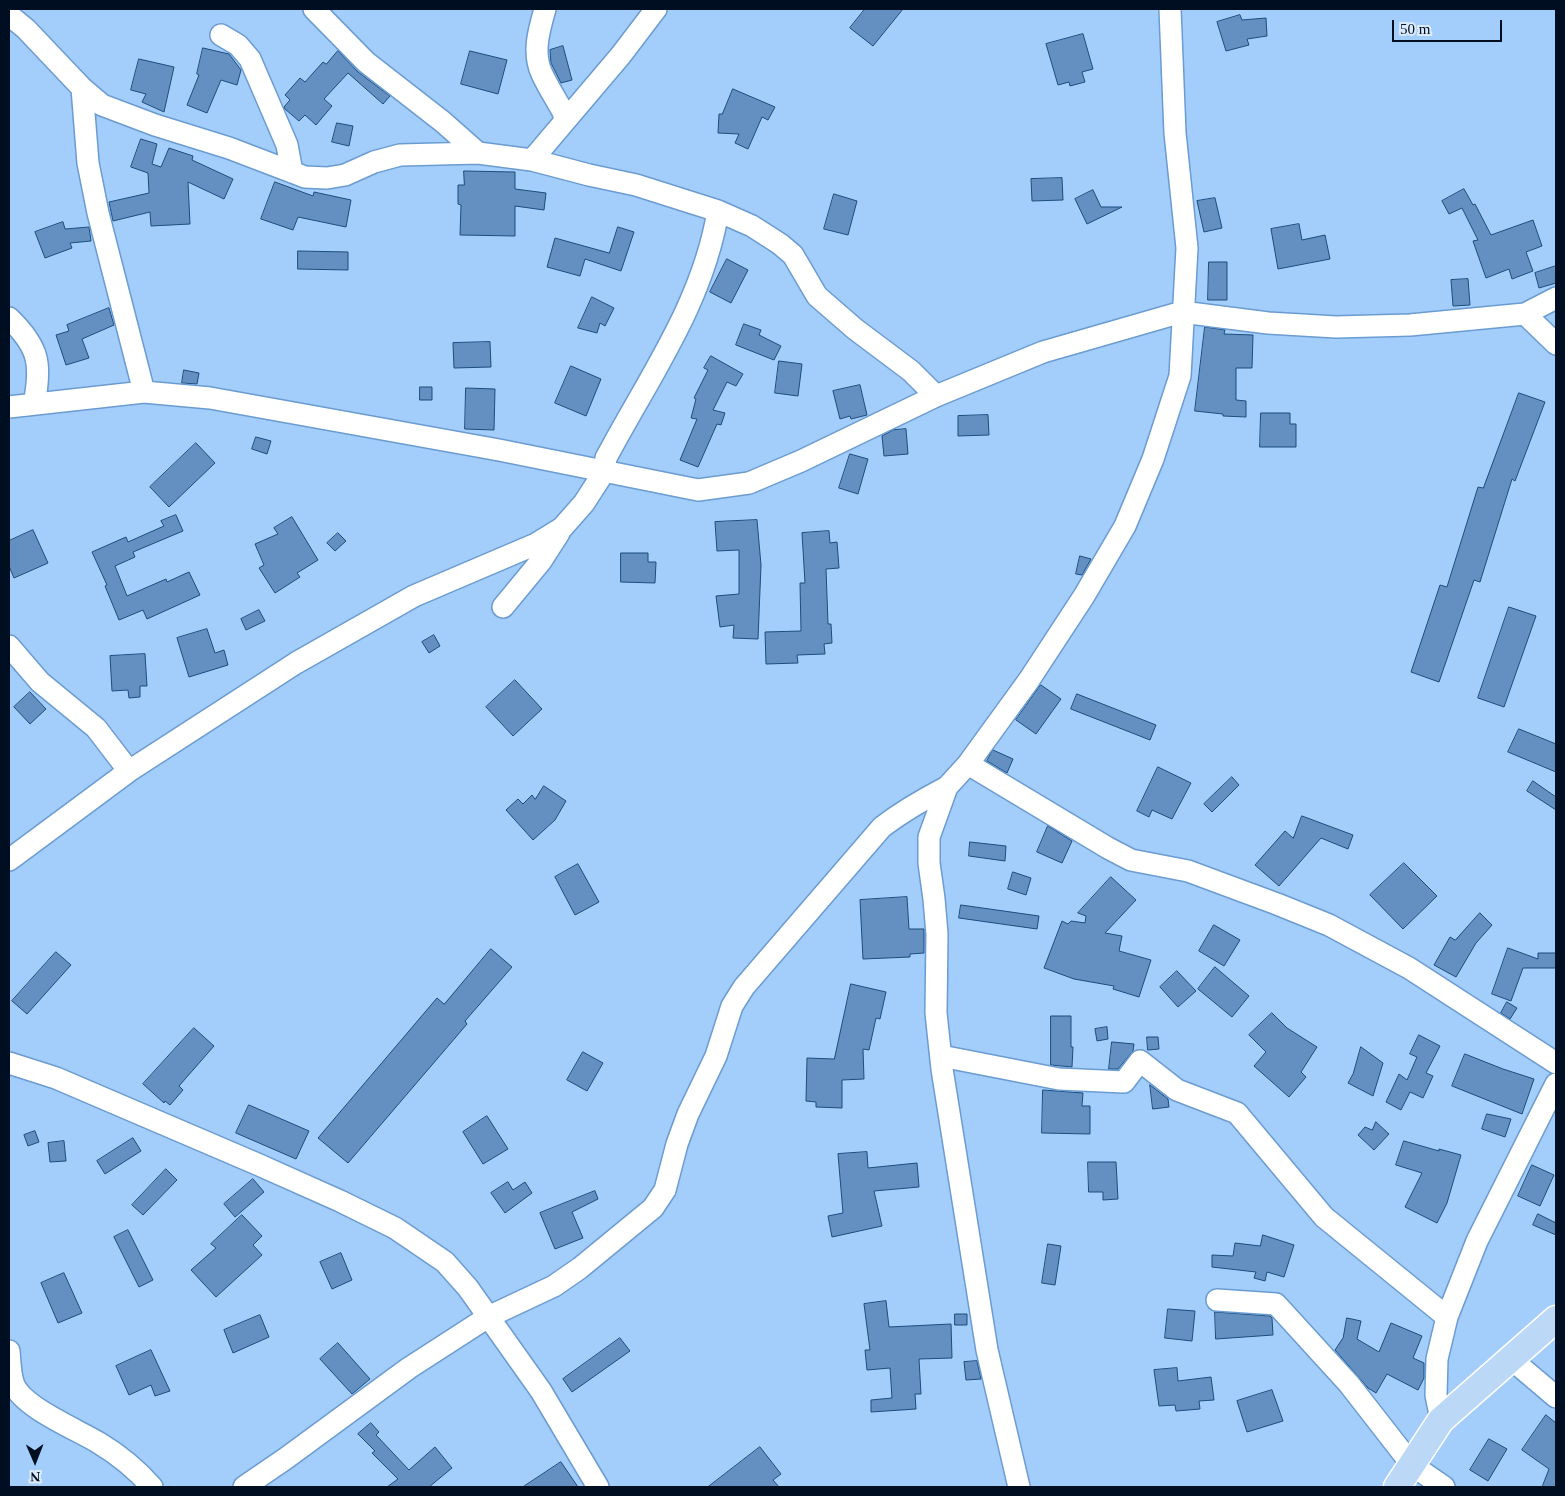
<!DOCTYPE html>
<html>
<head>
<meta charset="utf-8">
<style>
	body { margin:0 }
	#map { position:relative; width:1565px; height:1496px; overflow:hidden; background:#a3cdfa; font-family:"Times New Roman",serif }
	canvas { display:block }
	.frame { position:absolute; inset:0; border:10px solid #000e22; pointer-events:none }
	.north { position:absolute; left:10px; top:1436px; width:50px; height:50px; -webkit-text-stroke:4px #dbebfd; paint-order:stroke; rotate:179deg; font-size:14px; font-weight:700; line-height:20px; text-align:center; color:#000e22 }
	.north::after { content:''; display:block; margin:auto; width:18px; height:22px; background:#000e22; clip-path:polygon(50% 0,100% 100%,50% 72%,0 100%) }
	.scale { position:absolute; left:1392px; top:20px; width:110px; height:22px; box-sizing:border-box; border:2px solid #000e22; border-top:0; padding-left:6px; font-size:15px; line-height:18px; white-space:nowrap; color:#000e22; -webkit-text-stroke:4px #dbebfd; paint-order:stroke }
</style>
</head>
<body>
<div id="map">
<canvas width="1565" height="1496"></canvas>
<div class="frame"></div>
<div class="north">N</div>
<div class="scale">50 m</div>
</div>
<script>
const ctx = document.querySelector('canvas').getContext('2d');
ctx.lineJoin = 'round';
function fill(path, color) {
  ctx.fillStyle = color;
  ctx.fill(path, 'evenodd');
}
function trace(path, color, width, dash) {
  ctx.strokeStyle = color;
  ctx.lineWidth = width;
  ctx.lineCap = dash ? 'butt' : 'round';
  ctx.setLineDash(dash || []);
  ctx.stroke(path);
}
const building = new Path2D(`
	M865 9H903L873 46 850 28Z
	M1240 15 1242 20 1266 18 1267 36 1247 39 1249 45 1226 51 1217 22Z
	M1083 34 1093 69 1082 72 1085 82 1070 86 1069 82 1058 85 1046 44Z
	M563 46 572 80 561 83 551 63 550 50Z
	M203 48 229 54 241 70 237 85 221 80 207 113 187 105 199 75 197 74Z
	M338 51 358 72 390 96 383 104 348 73 324 99 332 106 316 125 305 115 299 121 285 109 284 107 290 100 285 95 300 78 305 82 323 62 326 64Z
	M470 51 507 60 498 94 461 84Z
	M139 59 174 67 164 112 142 102 146 94 131 90Z
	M733 89 775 107 768 120 762 117 748 149 735 143 739 134 718 133 719 114H722Z
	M337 123 353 126 349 146 332 142Z
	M141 139 157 144 152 164 161 167 169 148 193 156 192 160 233 179 224 199 188 182 190 224 151 226 150 212 113 221 109 202 149 193 148 173 131 167Z
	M464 171 515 172V189L546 193 544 210 515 206V236L460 235 461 205 458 204V185H464Z
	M1062 178 1063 200 1032 201 1031 179Z
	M275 182 313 196 314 192 351 200 346 227 298 217 293 230 261 219Z
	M1464 189 1473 205 1475 204 1491 235 1533 220 1542 246 1526 252 1533 271 1512 279 1509 269 1486 278 1473 241 1478 240 1462 208 1449 214 1442 201Z
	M1093 190 1101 207H1122L1087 224 1075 199Z
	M834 194 857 201 848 235 824 229Z
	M1215 198 1222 228 1204 232 1197 201Z
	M63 222 65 229 89 227 91 241 70 243 72 248 45 258 35 232Z
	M1299 224 1302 240 1325 235 1330 259 1278 269 1271 229Z
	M618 227 634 232 621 271 585 259 580 276 547 267 555 238 609 253Z
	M298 251 348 252V270L298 269Z
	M727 259 748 270 731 303 710 292Z
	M1209 262H1227V300H1208Z
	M1556 266V283L1539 288 1535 273Z
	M1468 279 1470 305 1453 306 1451 280Z
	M592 297 614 308 605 326 600 323 597 333 578 328Z
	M109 308 114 325 82 339 89 358 66 365 56 335 69 331 67 325Z
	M744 324 761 330 759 335 781 346 774 360 736 345Z
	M1205 327 1225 330 1224 334 1253 335 1252 368H1236V400L1246 401V417L1223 416V414L1195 411Z
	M490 342 491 367 454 368 453 343Z
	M711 356 743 374 736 386 727 382 713 410 725 413 721 425 717 424 698 467 680 460 697 419 691 418 696 399 694 398 708 370 704 368Z
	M779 361 802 364 798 396 775 393Z
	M571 366 601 379 586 416 555 403Z
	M184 370 199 373 197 384 182 383Z
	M860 385 867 415 851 419 850 416 840 419 833 391Z
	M420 387H432V400H420Z
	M466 388 495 389 494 430 465 429Z
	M1519 393 1545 402 1515 481 1512 479 1480 582 1474 580 1439 682 1411 672 1440 585 1447 587 1478 487 1483 488Z
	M1261 413H1290V424H1296V447H1260Z
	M988 415 989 435 958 436V416Z
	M906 429 908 454 884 456 882 436 893 430Z
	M256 437 271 441 267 454 252 449Z
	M196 443 215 463 169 507 150 487Z
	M850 454 868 459 858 494 839 488Z
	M176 515 183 531 133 552 135 557 115 566 127 596 166 579 167 582 189 572 200 595 147 619 143 610 119 620 105 586 107 585 92 552 126 537 128 542 164 526 161 521Z
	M292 517 318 560 297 573 300 577 275 593 259 568 264 565 255 544 278 534 274 528Z
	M757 520 761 565 758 639 733 638 734 625 720 627 716 596 739 594V550L717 551 715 522Z
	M33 530 48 563 14 578 9 566V541Z
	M829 531 830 543 837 542 839 568 826 569 828 624H831L832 643 824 644 825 654 797 655 798 663 766 664 765 632 801 631 800 583H805L802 533Z
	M338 533 346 541 335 551 327 543Z
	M621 553H648V562H656L655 583 621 582Z
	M1080 556 1091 559 1082 575 1076 574Z
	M1509 607 1536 616 1504 707 1478 698Z
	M259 610 265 621 246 630 241 619Z
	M207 629 215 653 224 650 228 665 189 677 177 638Z
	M434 635 440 646 429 653 422 642Z
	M145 654 147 686H140V697L129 698 128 690 112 691 110 656Z
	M515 680 542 709 513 736 486 707Z
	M1041 685 1061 699 1036 734 1016 720Z
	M30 692 46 709 30 724 14 707Z
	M1077 694 1156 725 1150 740 1071 709Z
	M1519 729 1556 744V772L1508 752Z
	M993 750 1013 759 1007 773 987 761Z
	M1158 767 1191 783 1172 819 1152 810 1149 817 1137 811Z
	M1232 777 1239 785 1212 812 1204 804Z
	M1533 781 1556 797V810L1527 791Z
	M544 786 566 801 555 820 533 840 506 810 518 799 523 804 532 795 535 799Z
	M1302 816 1353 835 1348 849 1321 838 1279 886 1255 865 1285 831 1293 838Z
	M1048 826 1072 841 1062 863 1037 852Z
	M970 842 1006 846 1005 861 969 856Z
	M1404 863 1437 896 1403 929 1370 895Z
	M578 864 599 902 575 915 555 877Z
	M1013 872 1031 878 1026 895 1008 889Z
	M1111 877 1136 900 1105 933 1122 936 1119 951 1151 960 1139 997 1113 989 1114 986 1074 979 1044 968 1062 921 1068 924 1071 921 1085 923 1086 916 1078 913Z
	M907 897 909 929H924V953L910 954V957L863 959 860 900Z
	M961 905 1039 916 1037 929 959 918Z
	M1480 913 1492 925 1476 943 1456 977 1434 965 1450 937 1455 940Z
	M1214 925 1240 940 1224 966 1199 951Z
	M1508 948 1538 959V953H1556V968H1523L1511 1001 1492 994Z
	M491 949 512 967 465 1021 467 1024 348 1163 318 1138 437 998 444 1004Z
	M56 952 71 965 27 1014 12 1001Z
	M1215 967 1249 996 1232 1017 1198 989Z
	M1177 971 1196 991 1178 1007 1160 987Z
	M851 984 886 992 880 1019 876 1018 869 1050 863 1049 864 1079 842 1080V1108L816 1107V1102L806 1101 807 1058 834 1059Z
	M1507 1002 1517 1008 1510 1019 1501 1013Z
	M1272 1013 1287 1028 1317 1047 1301 1072 1306 1077 1289 1097 1254 1066 1266 1052 1249 1035Z
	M1051 1016H1071V1047H1073L1072 1067 1051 1065Z
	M1107 1027 1108 1039 1097 1041 1095 1029Z
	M194 1028 214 1046 179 1086 183 1090 170 1105 165 1101 164 1103 143 1084Z
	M1419 1035 1440 1046 1426 1073 1433 1076 1423 1098 1410 1092 1401 1110 1386 1102 1399 1074 1407 1080 1417 1057 1410 1054Z
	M1147 1037H1158L1159 1049 1148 1050Z
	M1112 1042 1134 1044 1133 1051 1118 1069H1109Z
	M1361 1047 1383 1063 1373 1096 1348 1083 1353 1074Z
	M583 1052 603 1063 587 1091 567 1080Z
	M1465 1054 1503 1069 1534 1079 1522 1114 1452 1086Z
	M1150 1085 1168 1099 1169 1107 1153 1109Z
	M1043 1090 1083 1093 1082 1106H1090V1134L1042 1133Z
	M249 1105 309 1131 296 1159 236 1133Z
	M1487 1114 1511 1119 1505 1137 1482 1129Z
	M487 1116 508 1149 483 1164 463 1132Z
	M1376 1122 1389 1134 1374 1150 1358 1135 1365 1127 1372 1130Z
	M35 1131 39 1142 28 1146 24 1135Z
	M133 1138 141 1151 105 1174 97 1161Z
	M64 1141 66 1161 50 1162 48 1143Z
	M1404 1141 1439 1151V1149L1461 1155 1447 1203 1437 1223 1405 1207 1422 1173 1396 1165Z
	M867 1152 868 1168 917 1163 919 1187 874 1191 882 1226 832 1237 828 1216 843 1213 838 1154Z
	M1088 1162H1116L1118 1199 1103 1200V1192H1089Z
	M1532 1165 1554 1175 1540 1206 1518 1196Z
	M166 1169 177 1180 143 1215 132 1205Z
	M253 1179 264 1192 235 1217 224 1204Z
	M508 1182 513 1190 525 1182 532 1193 505 1213 491 1193Z
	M595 1191 598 1199 572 1212 583 1238 555 1249 540 1213Z
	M1538 1214 1556 1223V1235L1533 1225Z
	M242 1215 262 1236 253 1245 262 1255 216 1297 191 1270 216 1248 211 1244Z
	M128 1230 153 1280 139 1287 114 1237Z
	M1263 1235 1294 1245 1284 1277 1267 1272 1265 1281 1254 1278 1256 1272 1212 1267V1255L1233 1256 1235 1243 1260 1246Z
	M1048 1244 1061 1246 1055 1285 1042 1283Z
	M341 1253 352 1280 332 1289 320 1262Z
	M64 1273 82 1313 58 1323 41 1283Z
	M886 1301 889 1327 951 1324 952 1358 919 1359 921 1394H915L916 1409 871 1412V1400L892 1398 890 1368 867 1370 865 1350H870L864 1304Z
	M1168 1309 1195 1311 1192 1341 1165 1338Z
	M1215 1312 1270 1316 1272 1318 1273 1335 1216 1339Z
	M955 1314H967V1325H955Z
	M260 1315 269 1337 233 1353 224 1330Z
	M1347 1318 1361 1321 1357 1339 1379 1352 1391 1323 1422 1336 1413 1358 1424 1363V1378L1418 1390 1387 1374 1376 1393 1368 1388 1335 1350 1343 1338Z
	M620 1338 630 1351 572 1392 563 1379Z
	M338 1343 370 1379 352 1394 320 1359Z
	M151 1350 170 1391 155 1396 151 1385 129 1395 116 1366Z
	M977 1361 981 1379 966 1380 964 1362Z
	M1177 1368 1178 1381 1211 1377 1214 1400 1199 1401 1200 1409 1176 1411 1175 1405 1159 1406 1154 1370Z
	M1272 1390 1283 1421 1247 1432 1237 1401Z
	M1546 1415 1556 1423V1487H1542L1549 1469 1522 1450Z
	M371 1423 379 1432 376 1435 409 1470 435 1447 452 1468 429 1487H387L398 1479 372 1453 375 1451 358 1434Z
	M1489 1439 1507 1449 1488 1481 1470 1470Z
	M760 1447 781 1474 773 1480 779 1487H708Z
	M561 1462 578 1487H523Z`);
fill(building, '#6390c1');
trace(building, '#1b4d7d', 1);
const minor = new Path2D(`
	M314 9 366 62 443 122 478 153
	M545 9C539 30 532 53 542 74 548 87 556 99 563 112L565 119
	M9 15 26 29 82 88 102 105 155 125 229 148 305 177 327 178 345 175 374 162 400 155 478 153 532 160 589 175 636 185 718 211 752 226 780 244 793 255 817 296 855 329 911 371 936 396
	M221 35 238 45 250 59 287 145 292 172
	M82 88 88 163 98 213 144 392
	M532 160 621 55 656 9
	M1525 314 1556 344
	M9 318C39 347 42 364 34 404
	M9 407 144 392 210 398 499 450 698 490 749 483 801 461 936 396 1043 352 1182 312 1268 323 1336 327 1410 325 1525 314 1556 298
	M503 607 541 561 559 533
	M9 646 40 682 96 728 129 771
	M968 764 1108 848 1131 860 1188 871 1277 904 1329 925 1409 968 1556 1063
	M9 860 129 771 296 663 414 596 536 544 562 528 584 503 604 472 606 458C649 377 703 303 718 211
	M941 1056 1059 1079 1124 1082 1140 1061 1177 1090 1237 1113 1324 1217 1447 1317
	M9 1063 56 1078 257 1164 340 1201 395 1228 445 1262 468 1288 541 1391 598 1487
	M1217 1300 1276 1304 1349 1384 1412 1465 1444 1487
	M9 1351C10 1361 10 1375 14 1385 24 1408 78 1430 99 1443 119 1455 137 1470 152 1487
	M1510 1358 1556 1397
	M1441 1420 1436 1395 1437 1359 1447 1317 1477 1241 1556 1084
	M244 1487 285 1459 409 1368 488 1317 554 1286 580 1268 653 1208 665 1190 677 1144 688 1114 716 1056 732 1006 744 987 882 827C903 811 924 799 947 787
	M1019 1487 987 1350 942 1069 936 1013 937 934 934 899 929 863V837L947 787 968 764 1029 680 1084 596 1125 526 1153 459 1180 376 1187 248 1175 133 1170 9`);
const major = new Path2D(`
	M1397 1487 1441 1420 1556 1319`);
trace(minor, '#6a9cd2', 24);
trace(major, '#fff', 29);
trace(minor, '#fff', 21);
trace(major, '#bcd8f7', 26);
</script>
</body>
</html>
